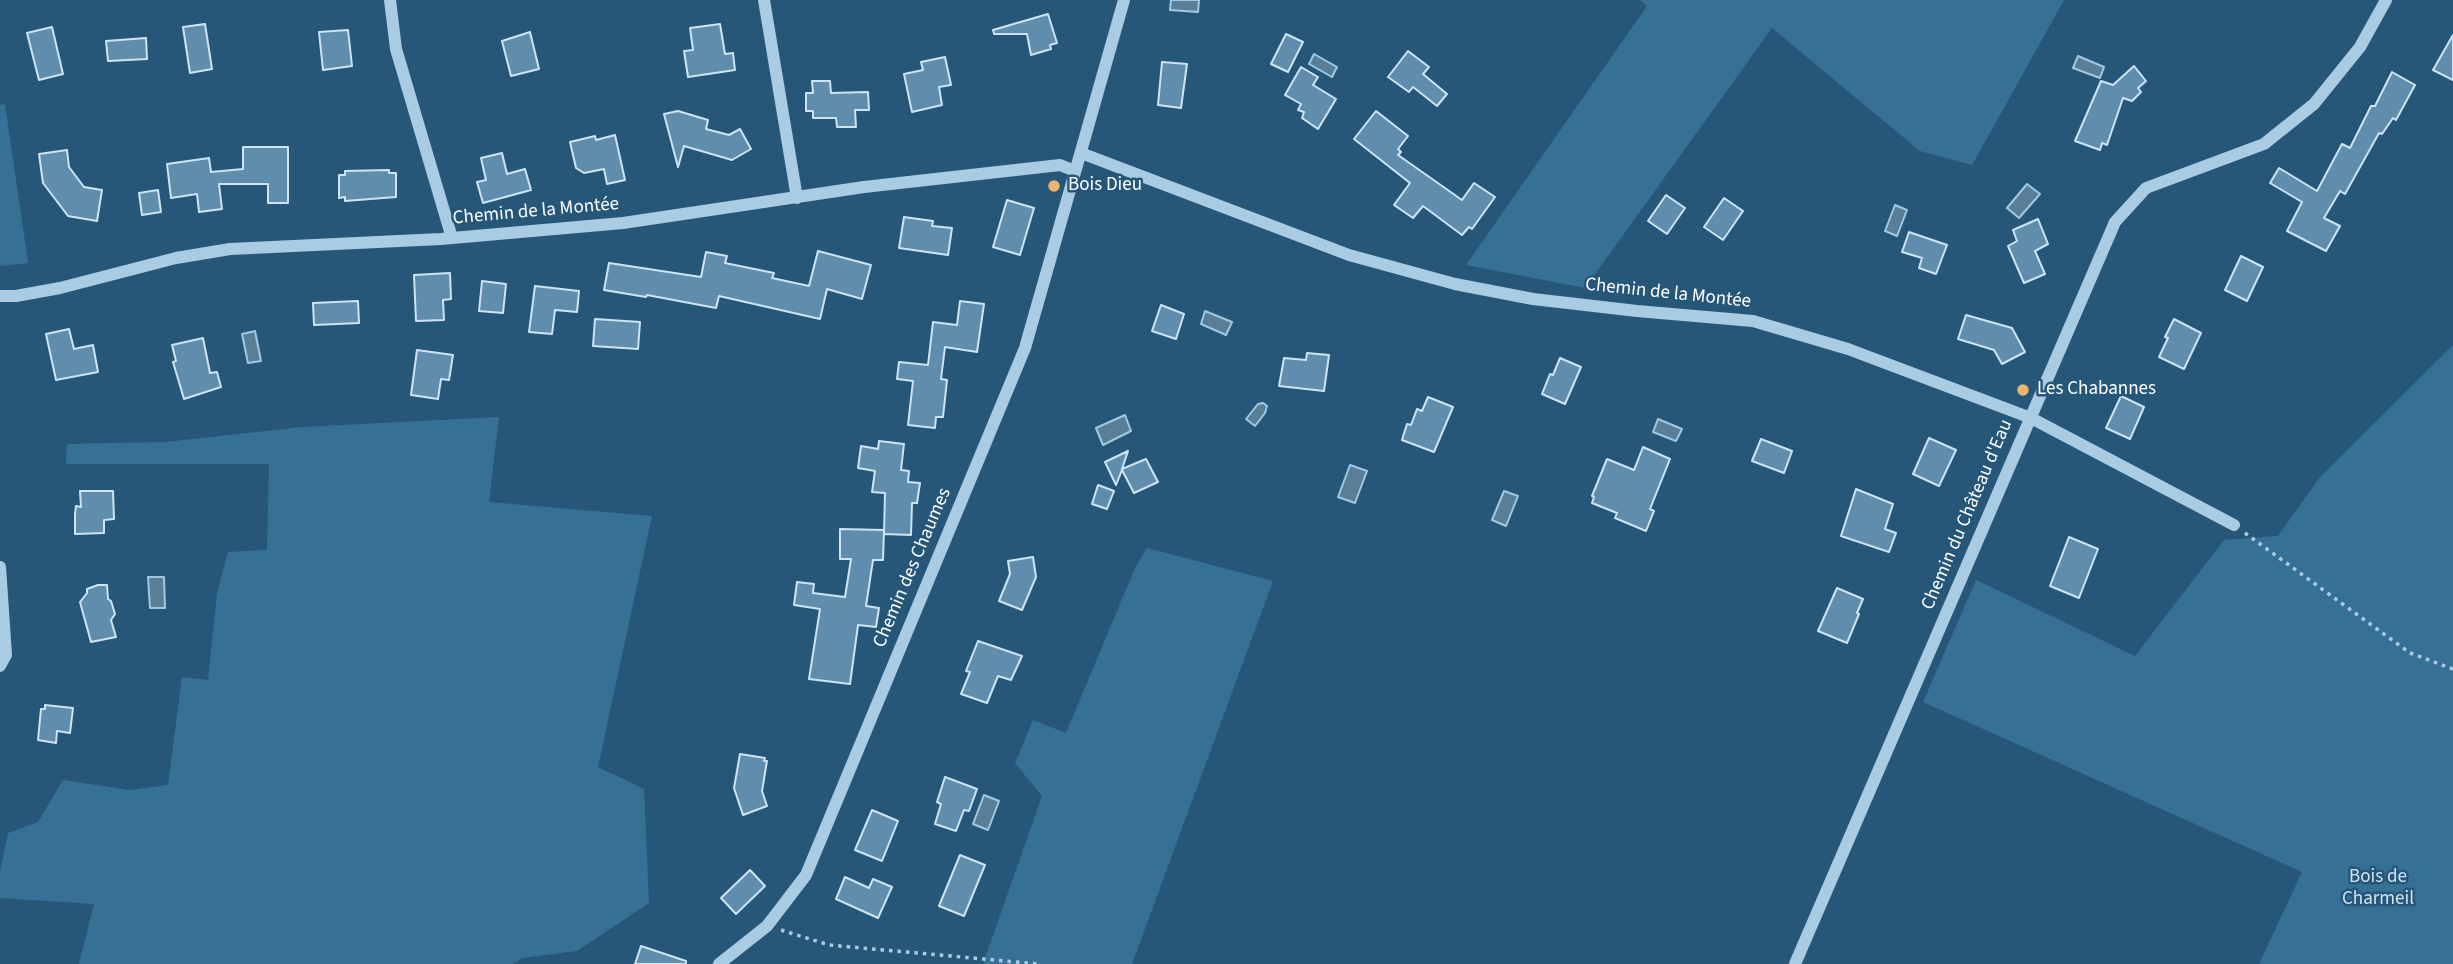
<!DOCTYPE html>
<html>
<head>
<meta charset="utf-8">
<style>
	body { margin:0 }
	canvas { display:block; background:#265779 }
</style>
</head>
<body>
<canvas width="2453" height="964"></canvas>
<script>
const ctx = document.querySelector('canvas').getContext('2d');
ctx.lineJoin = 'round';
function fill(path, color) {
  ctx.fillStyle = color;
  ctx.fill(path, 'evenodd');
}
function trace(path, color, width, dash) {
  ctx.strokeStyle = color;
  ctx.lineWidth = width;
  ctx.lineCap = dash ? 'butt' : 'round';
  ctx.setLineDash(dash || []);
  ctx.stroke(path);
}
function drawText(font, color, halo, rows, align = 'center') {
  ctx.font = font + ' "Source Sans 3",sans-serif';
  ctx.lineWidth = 5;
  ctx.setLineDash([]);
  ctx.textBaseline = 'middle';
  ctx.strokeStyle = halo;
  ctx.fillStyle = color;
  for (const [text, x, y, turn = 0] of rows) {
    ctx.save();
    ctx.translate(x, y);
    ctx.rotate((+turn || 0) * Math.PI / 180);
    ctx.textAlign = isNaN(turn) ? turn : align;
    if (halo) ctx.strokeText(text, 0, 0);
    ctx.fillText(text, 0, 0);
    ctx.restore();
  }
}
fill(new Path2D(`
	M1640 0H2064L1972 165 1920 151 1772 28 1585 288 1466 265 1647 6Z
	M5 104 28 263 0 266V105Z
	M2453 345V964H2259L2302 872 1923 702 1976 580 2135 656 2224 540 2278 536 2320 477Z
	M499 417 489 502 652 516 598 767 644 789 649 903 577 951 522 958 512 964H79L94 904 0 898V873L8 833 38 822 63 780 129 790 168 785 182 677 208 680 217 593 228 552 267 550 269 464H66L67 444 165 442 303 427Z
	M1147 548 1273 581 1132 964H983L1042 796 1015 763 1033 720 1066 733 1135 568Z`), '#377095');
const water = new Path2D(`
	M1171 0H1199L1198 12 1170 10Z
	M1314 54 1337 67 1332 77 1309 64Z
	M2078 56 2104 67 2100 78 2073 68Z
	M2027 184 2040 194 2019 218 2007 208Z
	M1895 205 1907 210 1897 236 1885 231Z
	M1205 311 1232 322 1226 335 1201 324Z
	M255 331 261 361 248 363 242 334Z
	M1263 403 1267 406 1265 413 1255 426 1246 419 1258 404Z
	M1125 415 1131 431 1103 445 1096 428Z
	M1658 419 1682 429 1676 441 1653 432Z
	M1350 465 1367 471 1355 503 1338 497Z
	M1504 491 1518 496 1506 526 1492 520Z
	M148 577H164L165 608H150Z
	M984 795 999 801 988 830 973 824Z`);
fill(water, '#5a7e95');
trace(water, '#9ec9e4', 2);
const building = new Path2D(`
	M1048 14 1057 43 1050 45 1051 49 1031 55 1027 34H994L993 30Z
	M205 24 212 69 190 73 183 27Z
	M720 24 725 54 733 53 735 70 688 77 684 51 693 50 690 28Z
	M52 27 63 74 39 80 27 33Z
	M348 30 352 66 323 70 319 32Z
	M530 32 539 69 511 76 502 41Z
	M1286 34 1303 42 1288 72 1271 64Z
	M2453 35V80L2433 70Z
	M146 38 147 59 108 61 106 41Z
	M1408 51 1429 67 1423 74 1447 94 1437 106 1413 87 1409 92 1388 77Z
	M945 57 951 85 939 87 942 105 912 112 904 74 923 70 921 62Z
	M1162 62 1187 64 1181 108 1158 105Z
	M2134 66 2146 81 2138 88 2141 92 2132 101 2123 98 2107 145 2102 143 2100 150 2075 141 2101 81 2113 85Z
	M1301 67 1318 77 1313 85 1336 99 1318 129 1302 118 1304 112 1298 110 1301 104 1285 95Z
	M2392 72 2415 85 2396 120 2393 118 2382 134 2379 133 2345 194 2340 191 2324 218 2340 226 2326 251 2287 231 2302 202 2270 183 2279 168 2317 191 2342 144 2350 148 2371 106H2375Z
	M812 81H830L831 93 868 92 869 110H855L856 127H837L836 118H813V111H806V93H813Z
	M678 111 708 120 706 129 729 135 740 129 751 149 732 160 684 146 678 167 664 114Z
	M1376 111 1408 136 1398 149 1401 152 1398 155 1462 200 1474 183 1495 197 1472 229 1469 227 1462 235 1423 206 1413 218 1394 205 1410 183 1354 139Z
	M615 135 625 180 607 184 604 169 584 173 576 168 570 142 595 136 596 140Z
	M243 147H288V203H268V184H219L222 209 199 212 197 194 171 198 167 164 209 158 211 172 243 169Z
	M67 150 69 167 84 187 102 190 97 221 68 216 43 183 39 154Z
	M502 153 507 174 525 169 531 190 483 203 477 182 486 180 481 158Z
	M389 170V173H396V197L345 201V197L339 198V175H345V171Z
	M158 190 161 212 142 215 139 193Z
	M1666 195 1685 208 1667 234 1648 221Z
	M1724 198 1743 211 1723 240 1704 227Z
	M1007 200 1034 208 1020 255 993 247Z
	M904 217 933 221 932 226 952 228 948 255 899 248Z
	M2038 219 2048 244 2035 251 2045 274 2024 283 2008 246 2017 241 2013 230Z
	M1909 232 1947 245 1936 274 1919 268 1922 258 1902 252Z
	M818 251 871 265 862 299 827 289 820 319 719 296 716 308 647 295 646 297 604 290 609 263 701 277 706 252 727 256 725 263 774 273 772 278 809 286Z
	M2241 256 2263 267 2247 301 2225 290Z
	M450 273 451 299 443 300 444 320 416 321 414 275Z
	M482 281 506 284 503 313 479 311Z
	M535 286 579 291 577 312 555 310 552 334 529 332Z
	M358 301 359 323 314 325 313 303Z
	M960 301 984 304 977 352 945 347 941 379 947 380 943 417H936L935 428 908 425 913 381 897 379 899 362 928 365 933 322 957 325Z
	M1161 305 1184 314 1176 339 1152 331Z
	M1966 315 2012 328 2025 352 2002 364 1994 350 1958 339Z
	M595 319 640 322 638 349 593 346Z
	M2174 319 2201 333 2184 369 2159 357 2168 338 2165 337Z
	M69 329 74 349 93 345 98 372 56 380 46 334Z
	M203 338 210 373 217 372 221 387 184 399 173 362 176 361 172 345Z
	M417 350 453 355 449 380 441 379 438 399 411 395Z
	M1307 353 1329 355 1324 391 1279 386 1284 358 1306 360Z
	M1560 358 1581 367 1565 404 1542 394 1550 374 1553 375Z
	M2121 396 2144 407 2130 439 2106 428Z
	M1428 397 1453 407 1434 452 1402 440 1407 424 1411 425 1417 409 1422 411Z
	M1929 438 1956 450 1939 486 1913 474Z
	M1761 439 1792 451 1784 473 1752 461Z
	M879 441 904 444 901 470 909 471 908 482 920 483 917 503H912L911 535 884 534 885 493 872 492 875 471 858 468 861 446 878 449Z
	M1643 447 1670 459 1650 509 1654 511 1646 531 1615 518 1617 513 1592 503 1594 497 1592 496 1607 459 1634 470Z
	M1128 451 1122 469 1146 459 1158 482 1134 493 1122 470 1116 485 1105 462Z
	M1098 485 1114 491 1107 509 1092 504Z
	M1856 489 1893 504 1885 529 1896 533 1889 552 1841 536Z
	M80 491H113L114 519 104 520V533L75 534V514L76 506 81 507Z
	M840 529 884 530 883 560H873L866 606 879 608 876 627 858 625 850 684 809 679 820 609 794 605 797 582 814 584 813 593 845 597 851 559H840Z
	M2069 537 2098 549 2079 598 2050 586Z
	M1033 557 1036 577 1022 610 999 601 1010 574 1008 561Z
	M98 585H107L108 599 111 601 115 614 111 620 116 637 91 642 80 602 87 593V589Z
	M1837 588 1863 599 1857 613 1859 614 1847 643 1818 631Z
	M978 641 1022 656 1011 680 998 676 987 703 961 694 970 672 966 671Z
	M45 705 73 708 70 733 57 731 56 743 38 740 41 709H45Z
	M740 754 765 758 764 761H767L762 791 767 806 743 815 734 788Z
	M945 777 977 789 969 811 964 810 956 831 935 824 941 804 937 802Z
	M872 810 898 821 882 861 855 850Z
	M960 855 985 865 964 916 939 906Z
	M750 870 765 886 736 914 721 898Z
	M845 877 869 888 873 879 892 887 878 918 836 899Z
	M641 946 686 961V964H635Z`);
fill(building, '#5f8dab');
trace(building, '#cce4f3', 2);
trace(new Path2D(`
	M2245 533 2410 653 2453 669
	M781 930 829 945 1039 964`), '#aacce3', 3.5, [3.5, 5]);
trace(new Path2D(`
	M390 0 396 49 452 238
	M764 0 797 198
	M1081 153 1349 255 1455 284 1533 299 1637 311 1753 321 1848 349 2031 418 2234 525
	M0 296H16L60 288 176 258 230 249 441 239 623 223 864 187 1060 165 1075 171
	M0 567 6 655 0 666
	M719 964 767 926 806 875 1025 348 1124 0
	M1795 964 2115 222 2146 188 2264 144 2314 104 2360 47 2386 0`), '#aacce3', 12);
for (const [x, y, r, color] of [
	[1054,186,7,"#ebb56f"],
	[2023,390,7,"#ebb56f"]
]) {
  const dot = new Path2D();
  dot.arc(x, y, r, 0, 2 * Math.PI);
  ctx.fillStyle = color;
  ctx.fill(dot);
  trace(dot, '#265779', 2.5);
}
drawText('19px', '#fff', '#265779', [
	["Bois Dieu",1068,186],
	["Les Chabannes",2037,390]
], 'left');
drawText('19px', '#fff', '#265779', [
	["Chemin de la Montée",536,212,-5],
	["Chemin de la Montée",1668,294,6],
	["Chemin du Château d'Eau",1968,515,-67],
	["Chemin des Chaumes",913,568,-67]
]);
drawText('19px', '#cce4f3', '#265779', [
	["Bois de",2378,878],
	["Charmeil",2378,900]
]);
</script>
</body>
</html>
